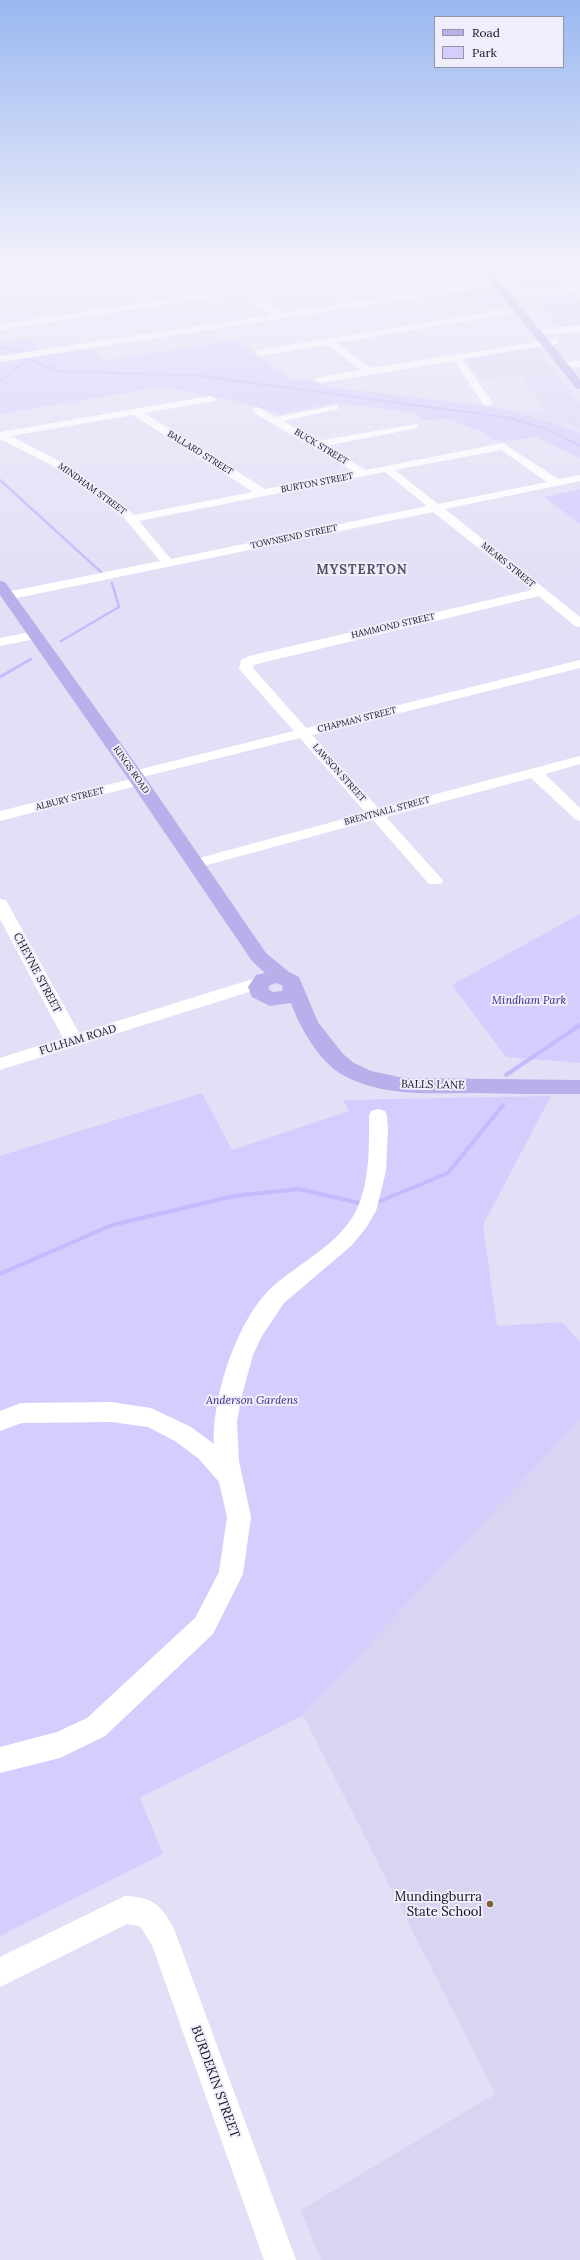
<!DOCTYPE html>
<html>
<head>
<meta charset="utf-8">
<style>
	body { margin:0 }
	#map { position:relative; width:580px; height:2260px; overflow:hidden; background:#e2e0f6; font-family:Lora,serif }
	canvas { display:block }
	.legend { position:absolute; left:434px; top:16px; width:130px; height:52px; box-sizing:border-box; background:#efeefc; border:1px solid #9695a0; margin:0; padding:5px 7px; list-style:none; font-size:12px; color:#100f17 }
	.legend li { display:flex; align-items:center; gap:8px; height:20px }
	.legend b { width:20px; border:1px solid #9695a0 }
</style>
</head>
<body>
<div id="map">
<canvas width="580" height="2260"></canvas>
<ul class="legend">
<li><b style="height:5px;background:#b9afea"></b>Road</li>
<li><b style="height:11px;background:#d3cefd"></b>Park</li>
</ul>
</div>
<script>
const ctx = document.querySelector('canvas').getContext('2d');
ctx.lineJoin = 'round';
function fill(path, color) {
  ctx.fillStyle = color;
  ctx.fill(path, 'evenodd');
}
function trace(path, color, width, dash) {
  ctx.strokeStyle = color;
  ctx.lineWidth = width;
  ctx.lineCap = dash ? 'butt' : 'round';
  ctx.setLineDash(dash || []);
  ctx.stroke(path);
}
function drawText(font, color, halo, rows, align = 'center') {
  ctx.font = font + ' Lora,serif';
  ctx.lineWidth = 4;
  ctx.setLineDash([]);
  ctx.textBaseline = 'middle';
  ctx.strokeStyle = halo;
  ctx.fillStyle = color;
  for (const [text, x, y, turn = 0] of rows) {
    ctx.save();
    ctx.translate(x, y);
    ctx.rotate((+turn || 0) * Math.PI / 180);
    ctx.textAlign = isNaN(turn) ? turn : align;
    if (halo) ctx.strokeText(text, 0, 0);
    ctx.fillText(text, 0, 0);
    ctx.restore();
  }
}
fill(new Path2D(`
	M219 264H306L289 267 304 279 250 286Z
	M434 264H468L481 280 446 286 433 278 451 275Z
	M541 266 561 289H525L507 268Z
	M485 286 504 307 490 311 456 291Z
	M574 294 580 301V325L558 327 530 295Z
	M536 347 580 403V430L573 426 520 413 545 411 521 376 480 379 466 359Z
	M580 1420V2260H321L301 2210 495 2094 303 1715Z`), '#d8d5f3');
fill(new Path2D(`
	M29 338 41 349 0 356V343Z
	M238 340 292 380H309L331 387 500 408 552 422 580 433V458L535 437 507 441 494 440 481 431 446 419 420 420 417 413 336 403 281 414 232 400 161 387 0 414V362L89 348 104 360Z
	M580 489V524L544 497Z
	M580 914V1063L506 1057 452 985Z
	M202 1093 232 1150 349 1111 343 1100 551 1096 483 1225 497 1326 562 1322 580 1342V1420L303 1715 140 1798 163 1854 0 1936V1156Z`), '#d3cefd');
trace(new Path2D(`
	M0 348 21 352
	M0 381 28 359 59 371 201 376 510 418 546 429 568 440`), '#c3bbfd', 2);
trace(new Path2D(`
	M566 439 580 445
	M0 480 101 572
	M61 641 119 607 112 583`), '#c3bbfd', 2.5);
trace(new Path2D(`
	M0 677 31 659`), '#c3bbfd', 3);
trace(new Path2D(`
	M506 1075 580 1025
	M378 1202 448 1173 503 1105
	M0 1274 112 1225 234 1196 299 1189 364 1204`), '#c3bbfd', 4);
fill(new Path2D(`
	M106 264H131L0 285V279Z
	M205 264H215L245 287 396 264H419L251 291 280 313 506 278 510 281 506 284 0 362V356L270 315 242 293 0 330V324L236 289Z
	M495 264H536L532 267 491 269V265Z
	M580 288V294L516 295 512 292 516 289Z
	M518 307 522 310 521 312 336 343 371 368 558 339V343L555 344 462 359 493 403 488 406 484 405 454 361 319 383 316 382V378L361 370 327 345 259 356 254 353 259 350Z
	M580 326V332L547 334 542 331 547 328Z
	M580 361V367L563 368 558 365 563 362Z
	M211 396 216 399 215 401 144 413 265 489 354 472 253 412V408L257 407 276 417 338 405V409L283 421 317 441 417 424 418 426 413 429 325 446 366 470 503 443 558 479 580 475V481L445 509 580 617V627L575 626 539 596 253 665V668L306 728 580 660V668L312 735 379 809 580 756V764L545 774 580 808V821L575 819 531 778 386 817 441 878 443 881 441 884H429L373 820 200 867H188L186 864 188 861 366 813 300 738 142 777 146 781 144 784 0 821V811L131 779 127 775 129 772 294 731 239 669 241 660 249 656 532 590 433 512 7 600 3 599 1 596 3 593 7 592 160 561 121 514 55 467 0 439V432ZM133 415 253 492 134 515 129 510 63 463 11 436ZM501 450 547 482 438 504 395 470ZM385 472 427 506 171 559 139 521Z
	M35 631 41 635 40 638 0 646V638Z
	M0 899 6 900 8 904 79 1033 259 977 265 979 268 983 265 987 0 1070V1058L63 1038 0 919Z
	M378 1109 385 1111 387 1116 388 1129 386 1171 376 1211 366 1228 351 1246 284 1303 262 1336 253 1355 241 1399 237 1422 239 1461 251 1517 243 1574 213 1634 105 1736 60 1758 0 1773V1747L57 1732 87 1718 195 1618 219 1572 227 1517 219 1482 199 1459 175 1441 148 1427 111 1422 22 1423 0 1431V1411L21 1403 111 1402 151 1408 191 1427 214 1444C212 1397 237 1319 273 1286 300 1263 339 1244 356 1211 370 1182 369 1147 369 1116L371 1111Z
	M125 1896C152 1897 162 1905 174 1929L296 2260H264L152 1945 140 1926 127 1924 0 1987V1957Z`), '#fff');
fill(new Path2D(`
	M476 264H486L580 379V389L576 388Z
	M0 581 5 582 145 777 266 953 289 972 299 977 318 1022 343 1054 354 1063 371 1071 404 1078 580 1080V1094C545 1094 509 1094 474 1093 430 1093 380 1097 341 1074 319 1061 299 1026 291 1003L270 1006 252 997 248 987 256 975 265 973 252 961 131 783 0 595ZM277 983 283 986 282 991 273 992 268 989 270 985Z`), '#b9afea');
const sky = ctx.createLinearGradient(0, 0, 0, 581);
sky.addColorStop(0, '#99b7f0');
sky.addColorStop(0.45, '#f2f1fb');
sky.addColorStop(1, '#f2f1fb00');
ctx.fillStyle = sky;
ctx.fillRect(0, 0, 580, 581);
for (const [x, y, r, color] of [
	[490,1904,4,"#7c6133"]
]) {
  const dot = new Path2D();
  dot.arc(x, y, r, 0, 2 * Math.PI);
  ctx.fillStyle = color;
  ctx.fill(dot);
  trace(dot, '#efeefc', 1.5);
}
drawText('9px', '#100f17', '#efeefc', [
	["BUCK STREET",321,447,31],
	["BALLARD STREET",200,453,32],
	["BURTON STREET",317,483,-11],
	["MINDHAM STREET",92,489,36],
	["TOWNSEND STREET",294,537,-12],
	["MEARS STREET",508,565,39],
	["HAMMOND STREET",393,626,-13],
	["CHAPMAN STREET",357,720,-14],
	["KINGS ROAD",131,770,55],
	["LAWSON STREET",339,773,48],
	["ALBURY STREET",70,799,-14],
	["BRENTNALL STREET",387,811,-15]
]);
drawText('11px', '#100f17', '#efeefc', [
	["CHEYNE STREET",37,973,62],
	["FULHAM ROAD",78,1040,-17],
	["BALLS LANE",433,1085,1]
]);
drawText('italic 11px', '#3e2580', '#efeefc', [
	["Mindham Park",529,1001],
	["Anderson Gardens",252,1401]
]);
ctx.letterSpacing = '1px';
drawText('bold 13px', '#555366', '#efeefc', [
	["MYSTERTON",362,570]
]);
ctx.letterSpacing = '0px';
drawText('13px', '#100f17', '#efeefc', [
	["Mundingburra",482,1897],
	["State School",482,1912]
], 'right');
drawText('13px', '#100f17', '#efeefc', [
	["BURDEKIN STREET",215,2082,70]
]);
</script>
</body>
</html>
